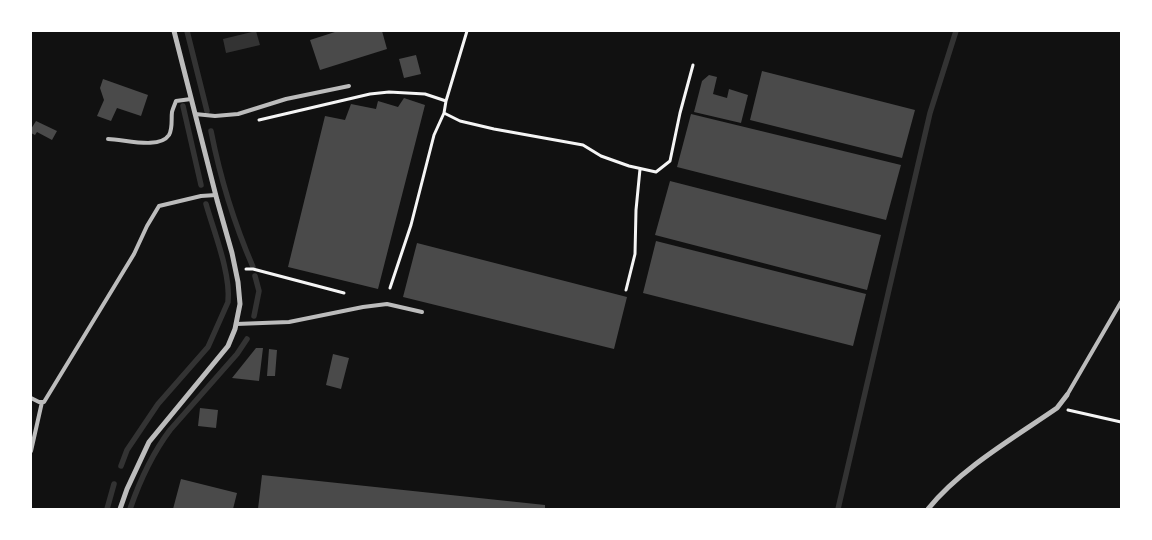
<!DOCTYPE html>
<html>
<head>
<meta charset="utf-8">
<style>
	body { margin:0 }
	#map { position:relative; width:1152px; height:540px; overflow:hidden; background:#111; font-family:"Source Serif 4",serif }
	canvas { display:block }
	.frame { position:absolute; inset:0; border:32px solid #fff; pointer-events:none }
</style>
</head>
<body>
<div id="map">
<canvas width="1152" height="540"></canvas>
<div class="frame"></div>
</div>
<script>
const ctx = document.querySelector('canvas').getContext('2d');
ctx.lineJoin = 'round';
function fill(path, color) {
  ctx.fillStyle = color;
  ctx.fill(path, 'evenodd');
}
function trace(path, color, width, dash) {
  ctx.strokeStyle = color;
  ctx.lineWidth = width;
  ctx.lineCap = dash ? 'butt' : 'round';
  ctx.setLineDash(dash || []);
  ctx.stroke(path);
}
fill(new Path2D(`
	M256 31 260 45 226 53 223 39Z`), '#333');
trace(new Path2D(`
	M187 31 207 111
	M183 106 201 185
	M211 131C220 177 234 223 253 267
	M254 316 259 291 255 276
	M121 466 127 450 158 404 208 347 228 302C231 274 214 232 206 204
	M107 509 114 484
	M130 509C140 480 152 454 170 430L237 354 247 339
	M838 509 930 113 956 31`), '#333', 5.5);
fill(new Path2D(`
	M338 31H382L387 49 320 70 310 40Z
	M416 55 421 74 404 78 399 59Z
	M762 71 915 110 902 158 750 120Z
	M709 75 717 77 713 94 727 98 729 89 748 95 741 123 694 112 702 81Z
	M103 79 148 95 141 116 117 108 111 121 97 116 104 100 100 88Z
	M404 98 425 105 378 289 288 267 325 116 345 120 351 104 376 109 378 101 398 107Z
	M691 114 901 165 886 220 677 167Z
	M36 121 57 131 52 140 37 132 35 135 31 133V129Z
	M670 181 881 235 867 290 655 235Z
	M656 241 866 294 853 346 643 293Z
	M417 243 627 297 614 349 403 297Z
	M256 348H263L259 381 232 378Z
	M269 349 277 350 275 376H267Z
	M333 354 349 358 341 389 326 385Z
	M200 408 218 410 216 428 198 426Z
	M262 475 545 505V509H258Z
	M181 479 237 493 233 509H173Z`), '#4a4a4a');
trace(new Path2D(`
	M446 101 444 113 460 121 494 129 583 145 601 156 629 166 656 172 670 161 680 113 693 65
	M259 120 370 94 389 92 425 94 446 101 467 31
	M246 269H253L344 293
	M390 288 411 225 434 135 444 113
	M626 290 635 254 636 210 640 169
	M1068 410 1121 422`), '#f5f5f5', 3);
trace(new Path2D(`
	M195 114 215 116 238 114 286 99 349 86
	M108 139C124 139 159 150 169 135 173 128 171 119 172 112 173 108 175 104 176 101L191 99
	M236 324 289 322 363 307 387 304 422 312
	M1067 395 1121 302
	M31 398 39 402H44L134 254 147 226 159 206 201 196 216 195
	M31 451 42 402`), '#bcbcbc', 4);
trace(new Path2D(`
	M120 509 127 489 149 442 228 346 235 329 240 304 238 282 232 253 217 200 174 31
	M928 509C960 469 1015 437 1057 408L1067 395`), '#bcbcbc', 5);
</script>
</body>
</html>
